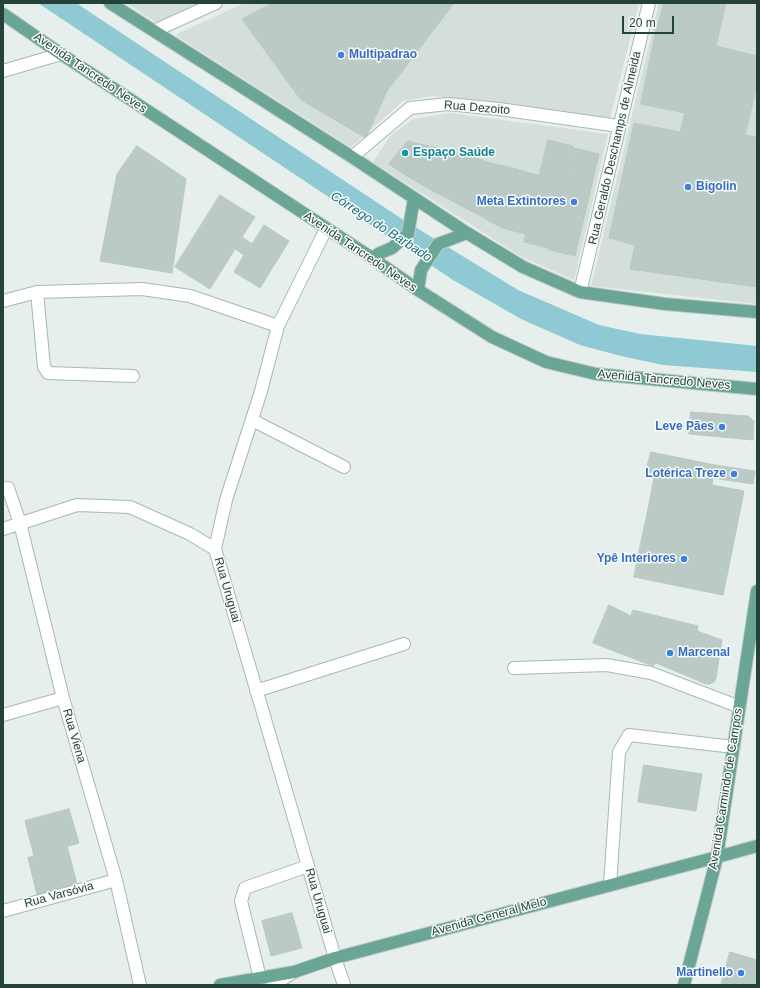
<!DOCTYPE html>
<html>
<head>
<meta charset="utf-8">
<style>
	body { margin:0 }
	#map { position:relative; width:760px; height:988px; overflow:hidden; background:#e6efeb; font-family:Helvetica,sans-serif }
	canvas { display:block }
	.frame { position:absolute; inset:0; border:4px solid #24423a; pointer-events:none }
	.scale { position:absolute; left:622px; top:16px; width:52px; height:18px; box-sizing:border-box; border:2px solid #24423a; border-top:0; padding-left:5px; font-size:12px; line-height:14px; white-space:nowrap; color:#24423a; -webkit-text-stroke:3px #f7fbf9; paint-order:stroke }
</style>
</head>
<body>
<div id="map">
<canvas width="760" height="988"></canvas>
<div class="frame"></div>
<div class="scale">20 m</div>
</div>
<script>
const ctx = document.querySelector('canvas').getContext('2d');
ctx.lineJoin = 'round';
function fill(path, color) {
  ctx.fillStyle = color;
  ctx.fill(path, 'evenodd');
}
function trace(path, color, width, dash) {
  ctx.strokeStyle = color;
  ctx.lineWidth = width;
  ctx.lineCap = dash ? 'butt' : 'round';
  ctx.setLineDash(dash || []);
  ctx.stroke(path);
}
function drawText(font, color, halo, rows, align = 'center') {
  ctx.font = font + ' Helvetica,sans-serif';
  ctx.lineWidth = 3;
  ctx.setLineDash([]);
  ctx.textBaseline = 'middle';
  ctx.strokeStyle = halo;
  ctx.fillStyle = color;
  for (const [text, x, y, turn = 0] of rows) {
    ctx.save();
    ctx.translate(x, y);
    ctx.rotate((+turn || 0) * Math.PI / 180);
    ctx.textAlign = isNaN(turn) ? turn : align;
    if (halo) ctx.strokeText(text, 0, 0);
    ctx.fillText(text, 0, 0);
    ctx.restore();
  }
}
fill(new Path2D(`
	M126 3H201L157 23Z
	M244 3H639L610 119 433 96 403 101 351 147 175 35Z
	M659 3H757V304L591 286Z
	M450 113 608 134 574 280 520 256 373 162 391 135 413 119Z`), '#d4dfda');
fill(new Path2D(`
	M38 3H76L402 219 518 290 599 325 640 334 757 346V372L663 365 621 356 580 345 521 319 453 280Z`), '#8ec9d4');
const building = new Path2D(`
	M273 3H454L387 91 366 138 301 100 242 19Z
	M664 3H726L716 46 656 31Z
	M656 31 757 56V85L745 135 757 137V287L630 269 635 245 609 238 634 123 680 132 685 113 641 104Z
	M548 140 573 146 549 248 524 242Z
	M408 141 415 143 407 176 389 164Z
	M415 143 442 149 433 191 407 176Z
	M137 146 186 179 172 273 100 261 117 174Z
	M574 148 599 154 575 256 549 250Z
	M442 149 468 155 456 203 433 191Z
	M468 155 491 163 479 215 456 203Z
	M491 163 517 169 502 228 479 215Z
	M517 169 540 176 526 234 502 228Z
	M220 195 255 217 242 237 252 244 264 225 289 241 260 288 234 272 244 255 235 249 210 289 175 267Z
	M691 412 748 416 754 421 753 440 689 434Z
	M651 452 715 465 712 485 744 491 734 541 645 524 655 473 646 472Z
	M715 465 755 471 753 484 713 478Z
	M645 524 734 541 723 595 634 577Z
	M609 605 631 616 633 610 698 626 697 631 722 640 716 678 714 682 710 684H706L656 663 653 666 593 643Z
	M644 765 702 774 696 811 638 802Z
	M69 809 79 843 34 856 25 821Z
	M67 846 77 884 37 895 28 858Z
	M292 913 302 948 271 956 262 921Z
	M730 952 757 960V985H721Z`);
fill(building, '#bbcac4');
trace(building, '#b8c9c2', 1);
const minor = new Path2D(`
	M154 31 216 3
	M3 71 61 54
	M352 157 410 108 448 104 499 109 619 126
	M326 229 278 326 261 391 226 500 215 549 335 958 344 985
	M37 292 44 367 48 373 133 376
	M580 292 649 3
	M3 301 37 292 142 289 190 296 278 326
	M252 420 344 467
	M3 489 8 488 20 523 63 698 116 880 140 985
	M3 529 77 505 130 507 190 534 215 549
	M514 668 607 665 651 673 740 707
	M256 691 404 644
	M3 715 63 698
	M610 885 619 752 629 735 734 747
	M3 911 116 880
	M260 978 241 901 245 888 308 866
	M273 985 294 972`);
const major = new Path2D(`
	M110 3 352 157 467 233 523 267 580 292 665 304 757 312
	M3 14 61 54 372 258 418 290 492 337 546 362 596 374 757 389
	M372 258 380 253 392 248 408 234 414 198
	M418 290 421 270 438 244 467 233
	M220 985 294 972 335 958 717 857 757 846
	M684 985 717 857 757 591`);
trace(minor, '#a8b8b2', 14);
trace(major, '#c2cac8', 14);
trace(minor, '#fff', 12);
trace(major, '#6aa596', 12);
for (const [x, y, r, color] of [
	[341,55,4,"#3f7fe0"],
	[405,153,4,"#0f9aa8"],
	[688,187,4,"#3f7fe0"],
	[574,202,4,"#3f7fe0"],
	[722,427,4,"#3f7fe0"],
	[734,474,4,"#3f7fe0"],
	[684,559,4,"#3f7fe0"],
	[670,653,4,"#3f7fe0"],
	[741,973,4,"#3f7fe0"]
]) {
  const dot = new Path2D();
  dot.arc(x, y, r, 0, 2 * Math.PI);
  ctx.fillStyle = color;
  ctx.fill(dot);
  trace(dot, '#f7fbf9', 1.5);
}
drawText('bold 12px', '#366cbe', '#f7fbf9', [
	["Multipadrao",349,55,"left"],
	["Bigolin",696,187,"left"],
	["Meta Extintores",566,202],
	["Leve Pães",714,427],
	["Lotérica Treze",726,474],
	["Ypê Interiores",676,559],
	["Marcenal",678,653,"left"],
	["Martinello",733,973]
], 'right');
drawText('12px', '#24423a', '#f7fbf9', [
	["Avenida Tancredo Neves",90,73,34],
	["Rua Dezoito",477,108,5],
	["Rua Geraldo Deschamps de Almeida",615,148,-77],
	["Avenida Tancredo Neves",360,252,34],
	["Avenida Tancredo Neves",664,380,5],
	["Rua Uruguai",227,590,74],
	["Rua Viena",74,736,74],
	["Avenida Carmindo de Campos",726,789,-81],
	["Rua Varsóvia",59,895,-15],
	["Rua Uruguai",318,901,74],
	["Avenida General Melo",489,917,-15]
]);
drawText('bold 12px', '#0d838f', '#f7fbf9', [
	["Espaço Saúde",413,153]
], 'left');
drawText('italic 13px', '#1c6f80', '#f7fbf9', [
	["Córrego do Barbado",381,227,33]
]);
</script>
</body>
</html>
